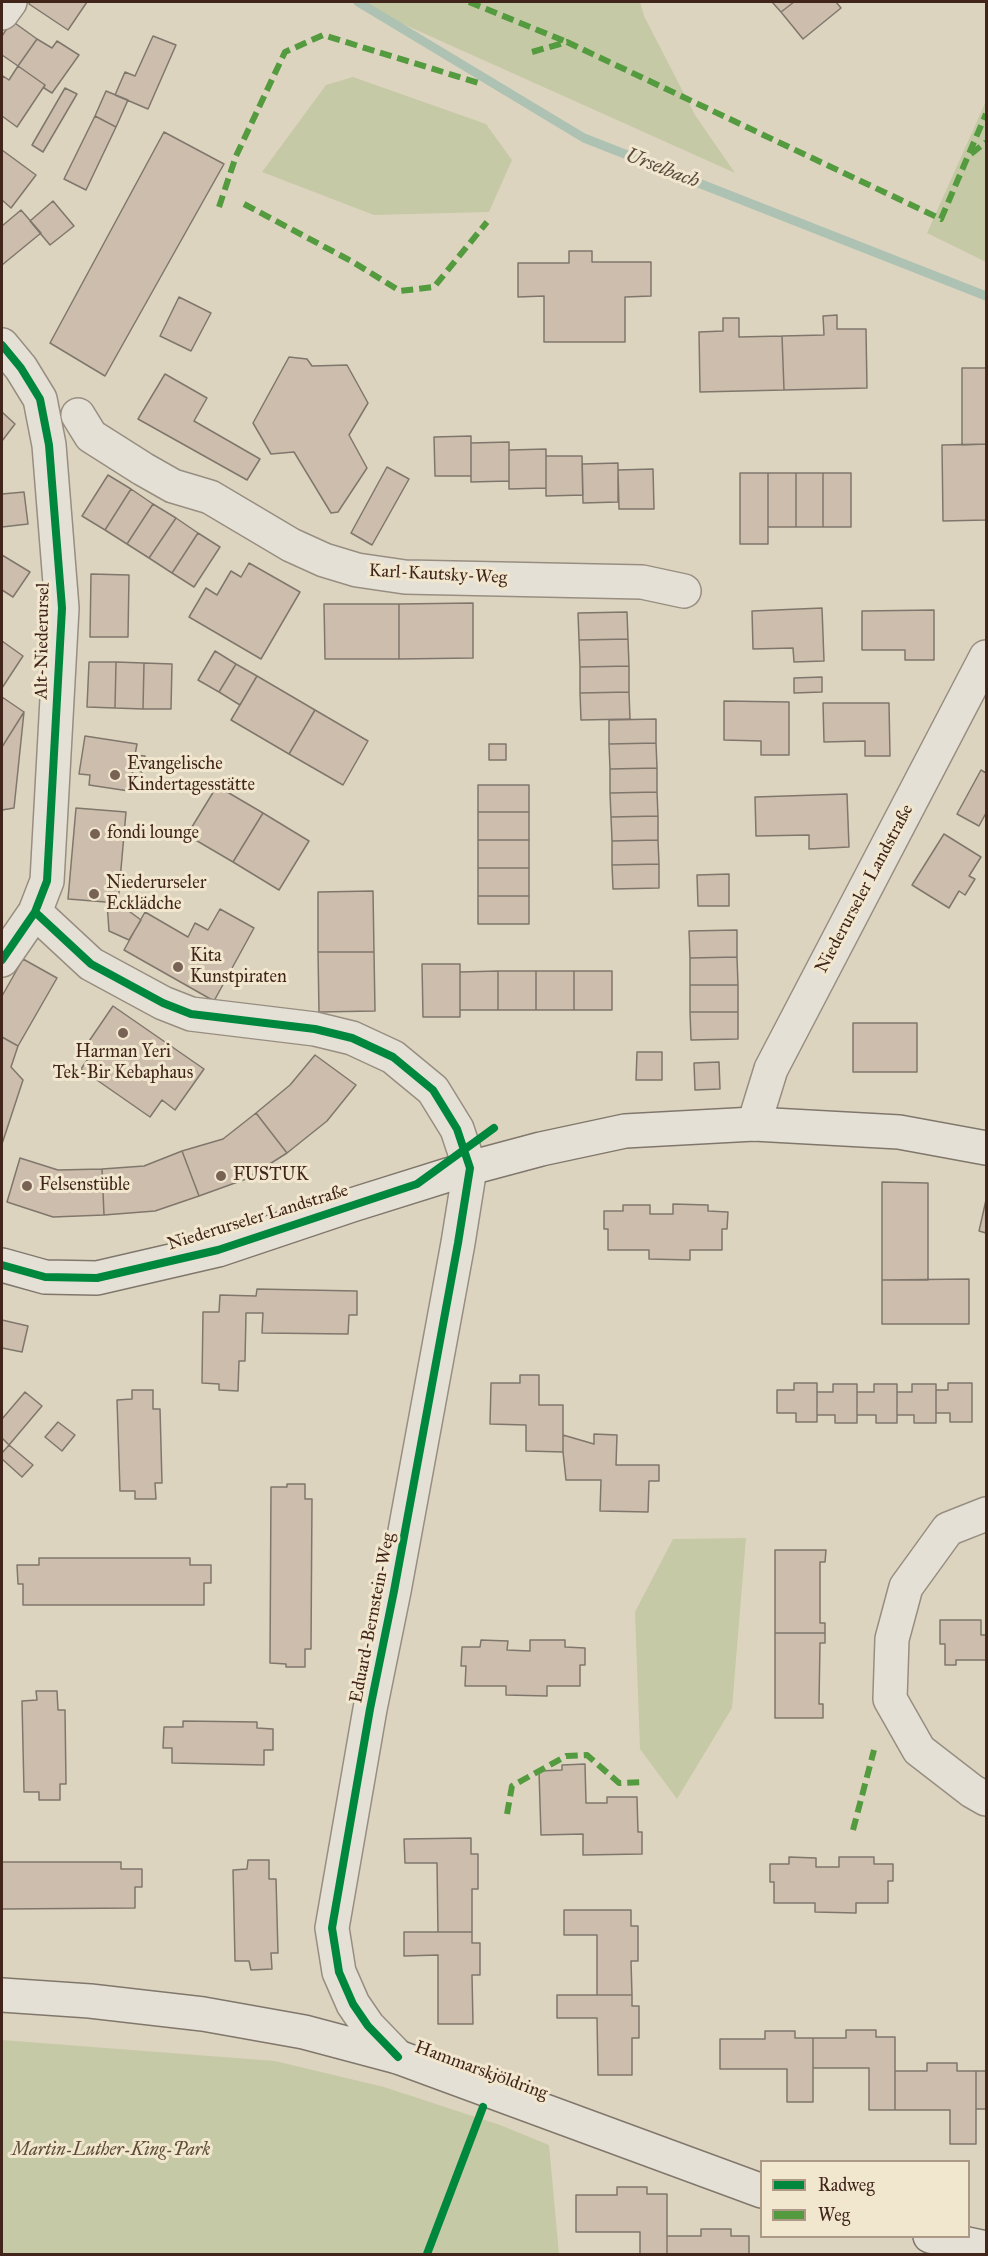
<!DOCTYPE html>
<html>
<head>
<meta charset="utf-8">
<style>
	body { margin:0 }
	#map { position:relative; width:988px; height:2256px; overflow:hidden; background:#ddd4c0; font-family:"IM FELL Great Primer",serif }
	canvas { display:block }
	.frame { position:absolute; inset:0; border:3px solid #41251a; pointer-events:none }
	.legend { position:absolute; left:760px; top:2160px; width:210px; height:78px; box-sizing:border-box; background:#f1e6ce; border:2px solid #ab9986; margin:0; padding:8px 10px; list-style:none; font-size:18px; color:#41251a }
	.legend li { display:flex; align-items:center; gap:12px; height:30px }
	.legend b { width:30px; border:2px solid #ab9986 }
</style>
</head>
<body>
<div id="map">
<canvas width="988" height="2256"></canvas>
<div class="frame"></div>
<ul class="legend">
<li><b style="height:8px;background:#00873e"></b>Radweg</li>
<li><b style="height:8px;background:#539b3e"></b>Weg</li>
</ul>
</div>
<script>
const ctx = document.querySelector('canvas').getContext('2d');
ctx.lineJoin = 'round';
function fill(path, color) {
  ctx.fillStyle = color;
  ctx.fill(path, 'evenodd');
}
function trace(path, color, width, dash) {
  ctx.strokeStyle = color;
  ctx.lineWidth = width;
  ctx.lineCap = dash ? 'butt' : 'round';
  ctx.setLineDash(dash || []);
  ctx.stroke(path);
}
function drawText(font, color, halo, rows, align = 'center') {
  ctx.font = font + ' "IM FELL Great Primer",serif';
  ctx.lineWidth = 6;
  ctx.setLineDash([]);
  ctx.textBaseline = 'middle';
  ctx.strokeStyle = halo;
  ctx.fillStyle = color;
  for (const [text, x, y, turn = 0] of rows) {
    ctx.save();
    ctx.translate(x, y);
    ctx.rotate((+turn || 0) * Math.PI / 180);
    ctx.textAlign = isNaN(turn) ? turn : align;
    if (halo) ctx.strokeText(text, 0, 0);
    ctx.fillText(text, 0, 0);
    ctx.restore();
  }
}
fill(new Path2D(`
	M354 2H640L644 16 695 115 735 173Z
	M353 77 486 124 512 160 489 212 374 215 262 172 326 85Z
	M986 101V262L927 233Z
	M746 1538 732 1708 677 1799 640 1749 635 1612 673 1539Z
	M2 2040 275 2061 384 2087 500 2125 549 2145 559 2254H2Z`), '#c6c9a5');
trace(new Path2D(`
	M358 2 584 138 986 296`), '#adc2b2', 9);
const building = new Path2D(`
	M30 2H87L68 30 29 4Z
	M772 2H794L781 12Z
	M794 2H836L841 8 803 39 781 12Z
	M12 21 37 39 18 66 2 55V36Z
	M153 36 176 45 148 109 115 95 125 72 135 76Z
	M37 39 52 48 57 41 79 55 52 93 44 88 45 85 18 66Z
	M18 66 45 85 17 127 2 116V79L3 76 9 80Z
	M65 88 77 94 43 152 32 145Z
	M106 91 128 100 116 127 95 116Z
	M95 116 116 127 86 190 64 179Z
	M164 132 224 164 105 376 50 343Z
	M2 150 36 175 11 208 2 200Z
	M53 201 74 226 50 245 30 221Z
	M21 210 41 233 2 265V226Z
	M569 251H592V262H651V296L625 297V342H544V296L518 297V263H569Z
	M179 297 211 313 191 351 160 336Z
	M837 315V329H866L867 388 784 390 782 336 824 335 823 316Z
	M723 318H739V337L782 336 784 390 700 392 699 332 723 331Z
	M289 357 307 359 312 366 347 365 368 403 349 435 367 468 338 512 331 513 294 452 271 454 253 423Z
	M962 368H986V444L962 445Z
	M165 374 207 398 194 421 260 459 247 480 138 419Z
	M2 412 15 424 2 441Z
	M471 436V476H435L434 437Z
	M509 442V481L471 482V443Z
	M986 444V520L943 521 942 445Z
	M546 449V488L509 489V450Z
	M546 456H582L583 495 546 496Z
	M618 463V502L583 503 582 464Z
	M387 467 409 479 372 545 351 533Z
	M653 469 654 509H619L618 470Z
	M740 473H768V544H740Z
	M768 473H796V527H768Z
	M796 473H823V527H796Z
	M823 473H851V527H823Z
	M108 475 131 489 105 530 82 516Z
	M131 489 153 504 127 544 105 530Z
	M24 492 28 524 2 527V494Z
	M153 504 176 518 149 558 127 544Z
	M176 518 198 533 172 573 149 558Z
	M198 533 220 547 194 587 172 573Z
	M2 555 30 572 13 597 2 590Z
	M249 563 300 592 261 659 189 617 206 588 217 595 231 571 241 577Z
	M91 574 129 575 128 637H90Z
	M473 603V658L399 659V604Z
	M324 604H399V659H325Z
	M822 608 824 661 794 662 793 648 753 649 752 611Z
	M934 610V660H905V650H862V611Z
	M627 612 628 639 579 640 578 613Z
	M628 639 629 666 580 667 579 640Z
	M2 641 23 656 2 688Z
	M215 651 236 664 219 692 198 680Z
	M89 662H116L115 708 87 707Z
	M116 662 144 663 143 709 115 708Z
	M144 663 172 664 171 709H143Z
	M236 664 257 676 240 705 219 692Z
	M629 666V692L580 693V667Z
	M257 676 315 710 289 754 231 720Z
	M822 677V692L794 693V678Z
	M629 692 630 719 581 720 580 693Z
	M2 697 24 712 2 747Z
	M724 701 789 702V755H761V741L724 740Z
	M823 703H889L890 756H865V741L824 742Z
	M315 710 368 741 343 785 289 754Z
	M24 712 14 808 2 810V747Z
	M656 719V743L609 744V720Z
	M85 736 137 744 135 755 145 756 142 772 133 770 129 791 89 785 90 775 79 774Z
	M656 743 657 768 610 769 609 744Z
	M489 744H506V760H489Z
	M657 768V792L610 793V769Z
	M981 770 986 773V813L979 826 957 814Z
	M478 785H529V812H478Z
	M217 786 263 813 233 862 187 835Z
	M657 792 658 816 611 817 610 793Z
	M847 794 849 847 809 849V835L756 836 755 797Z
	M76 808 126 812 118 903 68 899Z
	M478 812H529V840H478Z
	M263 813 309 841 279 890 233 862Z
	M658 816V840L612 841 611 817Z
	M944 834 981 857 969 876 975 879 965 895 959 891 949 908 912 885Z
	M478 840H529V868H478Z
	M658 840 659 864 612 865V841Z
	M659 864V888L613 889 612 865Z
	M478 868H529V896H478Z
	M729 874V906H698L697 875Z
	M373 891 374 952H318V892Z
	M478 896H529V924H478Z
	M107 903H118L141 920 129 940 109 931Z
	M220 909 254 928 214 1001 124 950 145 912 188 937 195 923 208 930Z
	M737 930V957L690 958 689 931Z
	M318 952H374L375 1011 319 1012Z
	M737 957 738 985H690V958Z
	M23 959 57 978 18 1046 2 1037V996Z
	M422 964H460V1017H423Z
	M498 971H536V1010H498Z
	M498 971V1010H460V972Z
	M536 971H574V1010H536Z
	M574 971H612V1010H574Z
	M690 985H738V1012H690Z
	M113 1006 204 1069 175 1110 162 1100 150 1117 81 1069 92 1053 85 1047Z
	M690 1012H738V1039L691 1040Z
	M853 1023H917V1072H853Z
	M2 1037 18 1046 11 1067 23 1080 2 1144Z
	M637 1052H662V1080H636Z
	M315 1055 356 1085 327 1121 287 1153 256 1113 290 1085Z
	M719 1062 720 1089 695 1090 694 1063Z
	M256 1113 287 1153 246 1179 199 1196 182 1151 223 1139Z
	M182 1151 199 1196 155 1211 104 1215 102 1169 144 1166Z
	M20 1158 58 1170 102 1169 104 1215 53 1217 7 1202Z
	M882 1182 928 1183V1280H882Z
	M986 1200V1233L979 1231Z
	M673 1204 708 1205V1211L728 1212 727 1229H722V1250H690V1260L649 1259V1250H608V1229H604V1211H623V1205H650V1214H673Z
	M969 1279V1324H882V1280Z
	M257 1289 357 1291V1315H349L348 1334 262 1333 263 1313H246L245 1361H239L238 1391 219 1390V1384L202 1383 203 1312H219L220 1295 256 1296Z
	M2 1320 28 1326 22 1352 2 1348Z
	M520 1375H539V1405H563V1452L526 1451V1425L490 1424 491 1383H520Z
	M794 1383H817V1422H796V1413H777V1390H794Z
	M948 1383H972V1422H950V1413H936V1390H948Z
	M833 1384H857V1423H835V1415H817V1392H833Z
	M874 1384H897V1423H876V1415H857V1392H874Z
	M912 1384H936V1423H914V1415H897V1392H912Z
	M132 1390H153V1409H160L162 1483H155L156 1499H135V1491H120L117 1400 132 1399Z
	M25 1392 42 1406 9 1445 2 1438V1419Z
	M58 1422 75 1435 62 1451 45 1437Z
	M594 1434 617 1435 616 1465H659V1481H649L648 1512 600 1511 601 1480H566L563 1452V1435L594 1444Z
	M9 1445 33 1465 22 1477 2 1459V1453Z
	M287 1484H305V1499H312L311 1649H305V1667H286V1664L270 1663 271 1487H287Z
	M775 1550H826L825 1562H820V1623H825V1633H775Z
	M39 1558H190V1565H211V1583H204V1605H23V1584H18L17 1565H39Z
	M940 1620H981V1635H986V1660H956V1665H945V1644H940Z
	M775 1633H825V1643H820L819 1704H823V1718H775Z
	M481 1640 508 1641 507 1650 530 1651V1640H565V1647L585 1648V1665H580V1686H547V1696L506 1695V1686H465L466 1666H461L462 1647H480Z
	M36 1691H57L58 1710H65L66 1784H60V1800H39V1792H24L22 1701 37 1700Z
	M183 1721 257 1722V1728L273 1729V1750H264V1765L172 1763V1748H163L164 1727H183Z
	M585 1764 586 1803H607V1797H637L638 1832H642V1854L583 1855V1834L541 1835 539 1771 562 1770V1765Z
	M471 1838V1854H478V1889H472V1932H438L437 1863H405L404 1839Z
	M789 1857 816 1858V1867H839V1857H874V1864H893V1881H888V1903H856V1913L815 1912V1903H774V1882H770V1864H789Z
	M248 1860H269V1879H276L278 1953H271L272 1969 251 1970 249 1961H235L233 1870 247 1869Z
	M2 1862H121V1869H142V1887H135V1908L2 1909Z
	M564 1910H631V1926H638V1961H631L632 1995H597V1935H564Z
	M404 1932H472V1943H480V1975H472L473 2024H438V1955L404 1956Z
	M557 1995H632V2006H639V2038H632V2075H598L597 2018H557Z
	M846 2030H876V2037H895V2110H869V2068H813V2038H846Z
	M765 2031H795V2038H813V2102H787V2069H720V2039H765Z
	M927 2063H957V2071H976V2144H950V2110H895V2071H927Z
	M976 2071H986V2109H976Z
	M617 2187H647V2194H667V2254H640V2232H576V2195H617Z
	M701 2229H731V2236H749V2254H667V2236H701Z`);
fill(building, '#ccbdad');
trace(building, '#80776c', 1.5);
const street = new Path2D(`
	M2 13 10 2
	M2 345 21 368 40 399 49 445 62 608 47 881 35 912 2 960
	M78 415 91 436 143 469 173 486 210 497 291 545 324 560 357 570 405 577 642 582 684 591
	M35 912 91 964 163 1003 191 1014 315 1029 352 1038 393 1057 433 1090 457 1129 470 1168 458 1243 394 1591 370 1709 332 1928 339 1972 353 2004 368 2026 398 2057
	M754 1124 771 1069 986 657
	M986 1514 948 1529 906 1587 892 1639 890 1699 919 1750 972 1791 986 1799`);
const secondary = new Path2D(`
	M2 1265 45 1277 97 1278 218 1250 352 1205 470 1168 541 1149 625 1131 754 1124 899 1132 986 1148
	M2 1995 90 2001 203 2014 304 2032 398 2057 762 2191
	M930 2236 986 2248`);
trace(street, '#978e81', 36);
trace(secondary, '#80776c', 36);
trace(street, '#e5e0d5', 33);
trace(secondary, '#e5e0d5', 33);
trace(new Path2D(`
	M469 2 567 42
	M532 52 567 42 941 219 986 114
	M971 154 986 142
	M244 204 353 262 400 291 434 287 487 222
	M219 207 236 156 285 52 323 35 482 84
	M507 1814 512 1786 566 1756 587 1755 619 1783 643 1782
	M853 1830 874 1750`), '#539b3e', 6, [12, 6]);
trace(new Path2D(`
	M2 345 21 368 40 399 49 445 62 608 47 881 35 912 2 960
	M35 912 91 964 163 1003 191 1014 315 1029 352 1038 393 1057 433 1090 457 1129 470 1168 458 1243 394 1591 370 1709 332 1928 339 1972 353 2004 368 2026 398 2057
	M2 1265 45 1277 97 1278 218 1250 417 1184 494 1128
	M427 2254 483 2107`), '#00873e', 8);
for (const [x, y, r, color] of [
	[115,775,6,"#786254"],
	[95,834,6,"#786254"],
	[94,894,6,"#786254"],
	[178,967,6,"#786254"],
	[123,1033,6,"#786254"],
	[221,1176,6,"#786254"],
	[27,1186,6,"#786254"]
]) {
  const dot = new Path2D();
  dot.arc(x, y, r, 0, 2 * Math.PI);
  ctx.fillStyle = color;
  ctx.fill(dot);
  trace(dot, '#f1e6ce', 2);
}
drawText('18px', '#41251a', '#f1e6ce', [
	["Karl-Kautsky-Weg",438,575,3],
	["Alt-Niederursel",43,641,-89],
	["Niederurseler Landstraße",865,889,-62],
	["Niederurseler Landstraße",258,1218,-17],
	["Eduard-Bernstein-Weg",373,1618,-79],
	["Hammarskjöldring",481,2071,20]
]);
drawText('18px', '#41251a', '#f1e6ce', [
	["Evangelische",127,765],
	["Kindertagesstätte",127,786],
	["fondi lounge",107,834],
	["Niederurseler",106,884],
	["Ecklädche",106,905],
	["Kita",190,957],
	["Kunstpiraten",190,978],
	["Harman Yeri",123,1053,"center"],
	["Tek-Bir Kebaphaus",123,1074,"center"],
	["FUSTUK",233,1176],
	["Felsenstüble",39,1186]
], 'left');
drawText('italic 18px', '#5e4c37', '#f1e6ce', [
	["Martin-Luther-King-Park",111,2151]
]);
drawText('italic 20px', '#574a3e', '#f1e6ce', [
	["Urselbach",662,169,21]
]);
</script>
</body>
</html>
